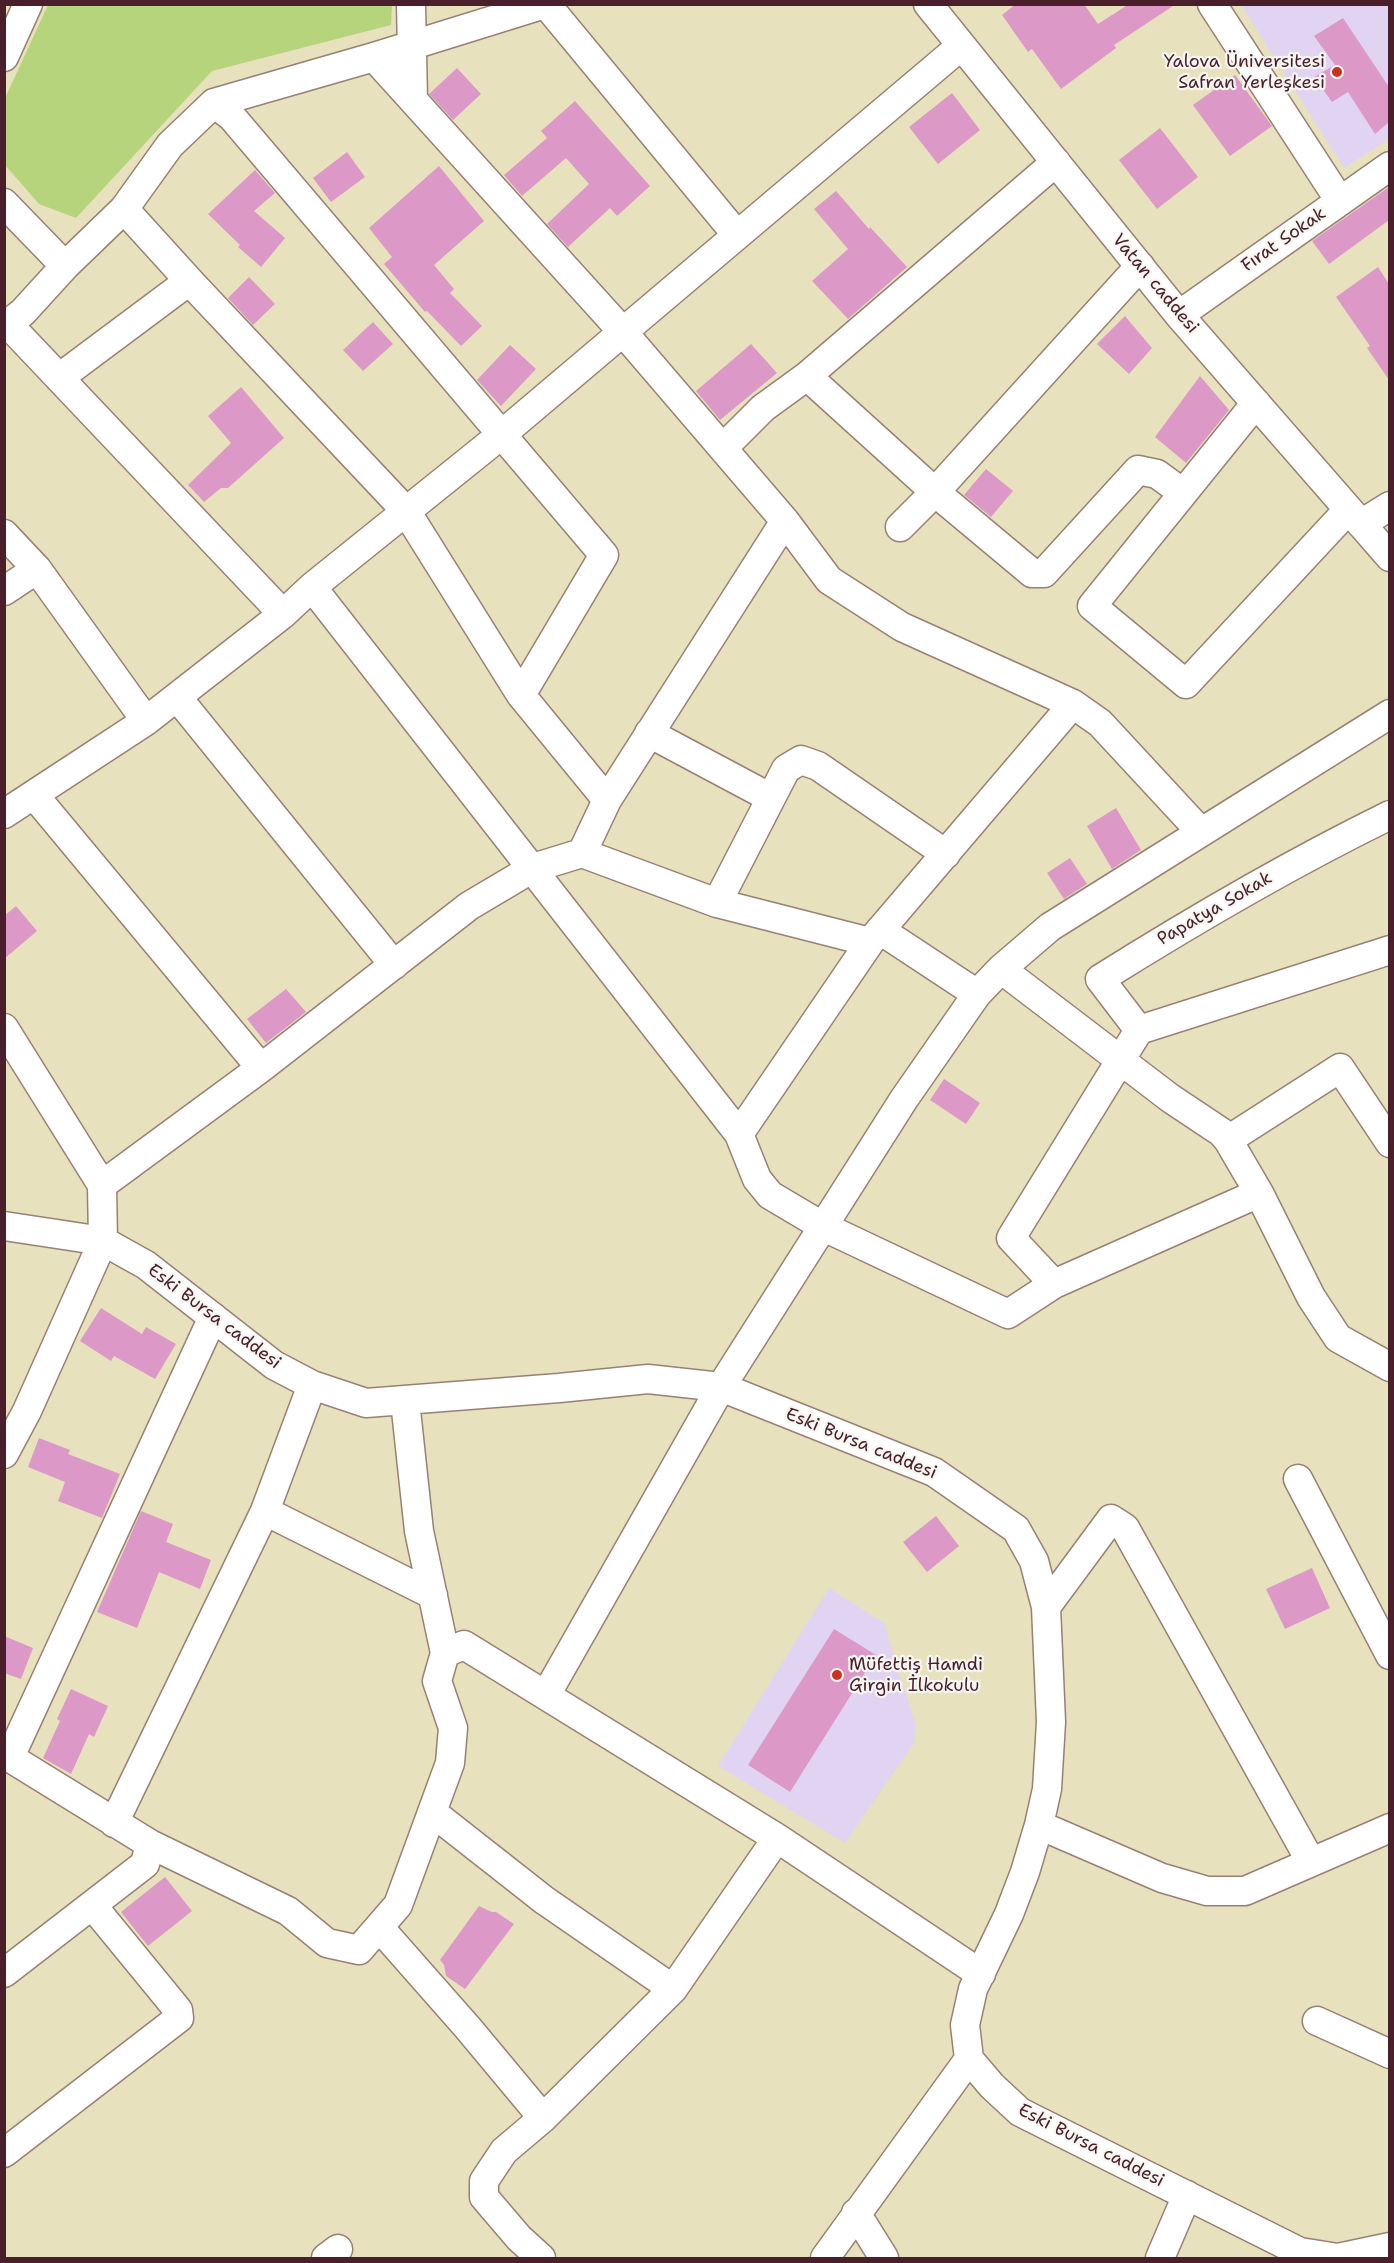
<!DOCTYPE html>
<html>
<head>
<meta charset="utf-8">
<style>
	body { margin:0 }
	#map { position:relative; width:1394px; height:2263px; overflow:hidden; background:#e8e1bd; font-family:"Shantell Sans",sans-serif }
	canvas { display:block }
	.frame { position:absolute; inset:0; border:6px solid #4a1f2b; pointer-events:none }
</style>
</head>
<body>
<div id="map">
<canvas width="1394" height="2263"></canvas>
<div class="frame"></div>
</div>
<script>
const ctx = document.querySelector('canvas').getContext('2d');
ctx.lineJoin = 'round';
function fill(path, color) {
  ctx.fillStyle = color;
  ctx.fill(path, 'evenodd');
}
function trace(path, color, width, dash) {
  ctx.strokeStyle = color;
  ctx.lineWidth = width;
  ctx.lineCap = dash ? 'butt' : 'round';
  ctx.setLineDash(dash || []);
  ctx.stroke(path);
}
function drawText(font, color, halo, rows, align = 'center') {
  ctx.font = font + ' "Shantell Sans",sans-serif';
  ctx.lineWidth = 4.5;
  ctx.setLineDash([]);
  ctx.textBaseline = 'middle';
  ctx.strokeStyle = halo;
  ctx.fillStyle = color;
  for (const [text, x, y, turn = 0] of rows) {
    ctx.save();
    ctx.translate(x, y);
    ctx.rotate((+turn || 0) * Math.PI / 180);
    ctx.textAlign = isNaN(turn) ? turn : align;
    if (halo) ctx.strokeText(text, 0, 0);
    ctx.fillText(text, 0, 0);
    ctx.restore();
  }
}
fill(new Path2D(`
	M1241 5H1389V139L1344 168Z
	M829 1588 884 1623 916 1726 914 1743 845 1843 718 1766Z`), '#e1d4f3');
fill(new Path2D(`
	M48 5H392L391 25 212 71 76 218 39 204 5 165V98Z`), '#b5d47c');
fill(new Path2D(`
	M1016 4H1084L1098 24 1129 4H1176L1114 45 1116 48 1061 89 1032 49 1028 52 1002 15Z
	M1343 18 1389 87V122L1375 134 1348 92 1332 102 1314 77 1335 65 1314 36Z
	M457 68 481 94 453 120 429 94Z
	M1235 75 1272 126 1230 156 1193 105Z
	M952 93 980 130 938 164 909 127Z
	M575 101 650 186 617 216 610 208 568 247 547 224 589 184 566 158 522 196 504 175 547 138 541 131Z
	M1160 128 1198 177 1157 209 1119 160Z
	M347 152 365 177 331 202 313 178Z
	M439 166 484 221 434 265 454 289 450 293 482 326 461 346 427 311 425 312 384 264 392 257 369 228Z
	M255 170 275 193 254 211 285 238 261 267 238 247 240 245 208 214Z
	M1389 187V220L1329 264 1312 241Z
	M836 191 869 229 870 227 907 267 848 319 812 281 848 249 814 209Z
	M1378 267 1389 284V380L1367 348 1370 346 1336 297Z
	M249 277 275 304 253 325 228 298Z
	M1125 316 1152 348 1129 374 1097 344Z
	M373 322 393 344 363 371 343 350Z
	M751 344 777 373 720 420 696 391Z
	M510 345 536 369 501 406 477 380Z
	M1200 376 1229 410 1186 463 1155 437Z
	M241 387 284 438 228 488H221L204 502 188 485 231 443 208 416Z
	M986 469 1013 491 991 517 964 495Z
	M1116 808 1141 850 1112 869 1087 826Z
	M1070 858 1087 884 1064 899 1047 873Z
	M16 906 37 931 4 959V916Z
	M286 989 306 1012 266 1043 247 1019Z
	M944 1079 980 1103 966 1124 930 1100Z
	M101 1308 142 1334 146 1327 176 1344 155 1379 114 1356 111 1361 80 1341Z
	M39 1438 70 1450 68 1454 120 1474 102 1518 58 1501 65 1482 28 1467Z
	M141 1511 173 1524 166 1542 211 1560 200 1589 159 1572 137 1628 97 1612Z
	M936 1516 959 1546 927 1572 903 1542Z
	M1312 1568 1330 1608 1285 1629 1266 1589Z
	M834 1629 876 1655 790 1792 748 1765Z
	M4 1636 33 1648 21 1679 4 1673Z
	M71 1689 108 1706 94 1737 89 1734 71 1774 43 1758 60 1721 57 1719Z
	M165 1877 192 1911 148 1946 121 1912Z
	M479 1906 492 1912H496L514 1924 465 1989 446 1976 444 1965 440 1960Z`), '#dc99c8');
const minor = new Path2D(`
	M411 4 413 100
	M546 4 737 235
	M928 4 1179 315 1390 557
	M1212 4 1340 201
	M4 57 28 4
	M374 57 623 332 785 521 829 580 902 627 1073 704 1100 723 1201 832
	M214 103 232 117 604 555 521 695
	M4 203 65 266
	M124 209 193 285 406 511 521 695 607 800
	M1179 315 1390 166
	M8 324 283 614
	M4 327 23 312 65 266 124 209 170 145 214 103 374 57 545 4
	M807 376 935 492 1032 573H1044L1138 470 1157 474 1183 493
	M59 378 189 281
	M1256 403 1092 606 1186 684 1348 510
	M723 448 763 408 807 376 1056 162
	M1361 524 1390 506
	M900 527 935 492 1140 266
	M4 534 37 569 146 721
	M312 587 739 1134 757 1179 770 1195 824 1227 1008 1314 1054 1284 1259 1193
	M4 591 37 569
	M177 697 394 965
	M649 733 771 798
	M34 795 261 1068
	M4 814 146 721 283 614 312 587 501 435 961 46
	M582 853 717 903 870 942
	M717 903 786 769 801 760 818 766 946 854
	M880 930 977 994
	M1001 969 1170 1098 1221 1132 1228 1140 1259 1193 1311 1297 1338 1338 1390 1367
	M4 1028 102 1185 103 1241 27 1411 4 1454
	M1139 1030 1100 979C1194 920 1290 864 1390 815
	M739 1134 870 942 1073 704
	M1228 1140 1340 1068 1390 1143
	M102 1185 261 1068 469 906 533 868 582 853 607 800 785 521
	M4 1226 103 1241 146 1265 274 1365 312 1385 366 1403 559 1388 648 1379 721 1387 934 1472 1016 1529 1034 1561 1046 1607 1051 1722 1047 1789 1039 1825 1025 1872 1009 1914 973 1989 965 2025 969 2059 992 2086 1020 2112 1300 2252 1338 2258 1390 2247
	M1054 1284 1011 1238 1139 1030 1390 950
	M405 1401 419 1531 445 1653
	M1298 1479 1390 1655
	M265 1511 433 1595
	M1046 1607 1111 1519 1125 1528 1311 1862
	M546 1695 721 1387 904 1099 977 994 1001 969 1050 927 1390 714
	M4 1754 150 1844 145 1864 4 1973
	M10 1757 213 1317
	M432 1812 544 1900 673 1989
	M114 1823 265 1511 312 1385
	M1039 1825 1162 1878 1207 1891H1245L1390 1828
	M150 1844 288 1911 327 1943 359 1950 398 1905 450 1763 453 1728 437 1681 445 1653 464 1645 777 1838 981 1974
	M379 1927 468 2028 543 2118
	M1317 2021 1390 2054
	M4 2153 179 2018 178 2010 92 1905
	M856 2213 884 2258
	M326 2258 338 2249
	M541 2258 519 2238 484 2197V2181L504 2151 543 2118 673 1989 777 1838
	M825 2258 969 2059
	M1160 2258 1187 2195`);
trace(minor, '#998074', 31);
trace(minor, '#fff', 28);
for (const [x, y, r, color] of [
	[1337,72,6,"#c8321e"],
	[837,1675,6,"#c8321e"]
]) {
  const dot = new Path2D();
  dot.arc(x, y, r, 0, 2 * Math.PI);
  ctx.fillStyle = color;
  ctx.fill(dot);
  trace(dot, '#f6f6f2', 2);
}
drawText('18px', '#4a1f2b', '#f6f6f2', [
	["Yalova Üniversitesi",1325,62],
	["Safran Yerleşkesi",1325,83],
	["Müfettiş Hamdi",849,1665,"left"],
	["Girgin İlkokulu",849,1686,"left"]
], 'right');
drawText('18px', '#4a1f2b', '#f6f6f2', [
	["Fırat Sokak",1284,240,-35],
	["Vatan caddesi",1155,284,50],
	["Papatya Sokak",1215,909,-30],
	["Eski Bursa caddesi",214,1317,37],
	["Eski Bursa caddesi",861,1444,22],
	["Eski Bursa caddesi",1091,2146,27]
]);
</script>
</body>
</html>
